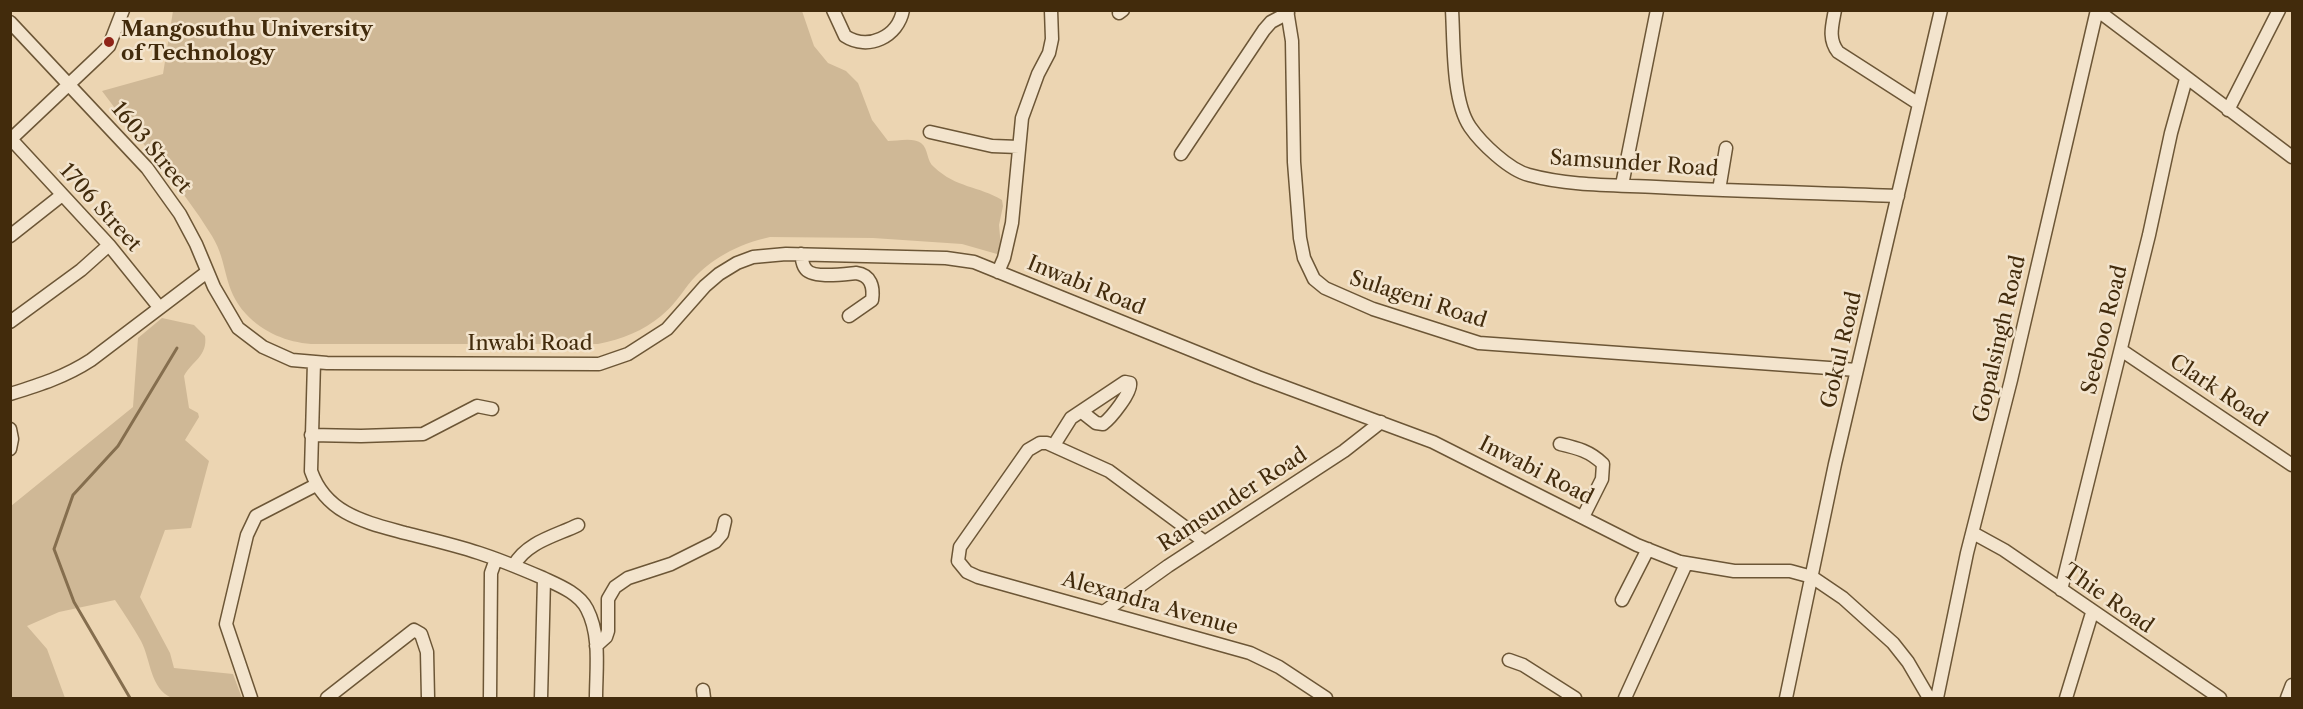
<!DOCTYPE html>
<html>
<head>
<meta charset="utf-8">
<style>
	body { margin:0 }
	#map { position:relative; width:2303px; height:709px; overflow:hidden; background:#ecd5b2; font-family:"Libre Caslon Text",serif }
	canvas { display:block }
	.frame { position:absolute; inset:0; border:12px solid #422b0c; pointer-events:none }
</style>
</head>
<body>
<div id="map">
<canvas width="2303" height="709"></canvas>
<div class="frame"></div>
</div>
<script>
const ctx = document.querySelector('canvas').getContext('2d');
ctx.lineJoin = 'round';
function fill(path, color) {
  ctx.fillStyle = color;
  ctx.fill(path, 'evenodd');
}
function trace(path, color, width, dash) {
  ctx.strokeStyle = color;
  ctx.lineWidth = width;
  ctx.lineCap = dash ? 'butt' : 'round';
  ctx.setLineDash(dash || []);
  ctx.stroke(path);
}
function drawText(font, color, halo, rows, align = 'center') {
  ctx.font = font + ' "Libre Caslon Text",serif';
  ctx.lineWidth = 5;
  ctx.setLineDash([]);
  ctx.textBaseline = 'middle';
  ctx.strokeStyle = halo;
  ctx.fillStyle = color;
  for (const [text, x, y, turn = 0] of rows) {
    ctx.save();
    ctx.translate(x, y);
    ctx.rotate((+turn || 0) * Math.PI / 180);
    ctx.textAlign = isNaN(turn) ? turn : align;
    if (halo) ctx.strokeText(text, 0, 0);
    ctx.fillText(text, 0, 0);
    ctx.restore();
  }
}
fill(new Path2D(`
	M173 11H802L814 46 828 63 846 71 858 83 872 120 888 141C897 141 913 137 921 143 929 149 926 161 934 167 956 188 979 186 1002 200L1003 206 999 225 1001 247 997 254 962 244 873 238 770 237C738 244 709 259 688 285 680 296 672 307 661 316 643 331 622 339 598 344H311C287 342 264 333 246 314 222 288 229 264 212 236 180 184 138 140 102 91L163 74Z
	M162 318 194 325 205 336C208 356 192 361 184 376L189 408 198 413 199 417 185 440 209 461 191 528 165 530 140 597 170 653 174 668 233 674 242 698H172C150 689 151 660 141 641 133 627 124 613 115 600L59 612 27 626 47 649 65 698H11V506L133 407 138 338Z`), '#cfb896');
trace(new Path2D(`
	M130 698 74 602 54 549 73 495 118 446 177 348`), '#856e4e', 3);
const minor = new Path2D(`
	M833 10 845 36C868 51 898 37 903 10
	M1287 10 1292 41 1294 162 1300 238 1304 258 1314 279 1325 288 1373 309 1479 343 1857 370
	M1452 10C1454 42 1452 101 1470 127 1481 143 1509 170 1529 175 1569 186 1614 185 1656 187 1736 191 1817 193 1898 196
	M1835 10C1832 26 1828 39 1838 52L1919 104
	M2097 10 2292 157
	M1119 13 1123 10
	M10 22 147 168 180 214 196 244 214 287 238 328 263 347 292 360 327 363 599 364 628 354 667 329 705 286 719 274 737 263 753 257 786 254 946 258 974 262 1258 377 1433 442 1637 545 1680 562 1734 571H1790L1812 577 1843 598 1893 643 1908 662 1929 698
	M2228 110 2279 10
	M930 132 992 146 1019 147
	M10 138 109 245 159 307
	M10 140 101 54 109 46 123 10
	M1181 154 1264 30 1271 22 1288 13
	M1622 185 1657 10
	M1719 190 1726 148
	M10 236 62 195
	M801 254C802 258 802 264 805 268 811 279 845 274 856 273 871 275 874 287 872 300L849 316
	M998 272 1004 258 1012 223 1022 118 1038 74 1049 53 1052 39 1051 10
	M10 322 81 270 109 245
	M2121 350 2292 465
	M314 362 311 471C326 514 365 522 405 533 429 539 455 545 479 553 501 560 522 569 543 578 558 585 579 593 587 609 601 636 596 669 596 698
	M10 394C39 385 65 377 91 360L207 272
	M10 429 12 439 10 449
	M311 435 361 436 423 434 477 406 492 409
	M1560 444C1577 448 1590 451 1603 464L1602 479 1583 517
	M1054 445 1071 418 1125 382 1130 383C1132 392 1111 418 1103 424L1096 423 1082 412
	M1973 533 2004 550 2220 698
	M1205 542 1109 471 1047 443H1040L1028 450 960 547 958 561 967 572 978 577 1250 653 1279 667 1326 698
	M514 565C527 542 555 536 578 525
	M2061 590 2149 235 2171 133 2186 79
	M1622 600 1648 549
	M1105 611 1168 566 1344 451 1381 422
	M596 646 606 637 608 631V599L615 587 628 578 671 564 715 542 722 534 725 521
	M1509 660 1523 665 1575 698
	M703 690 704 698
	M251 698 226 624 247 535 256 516 316 485
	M327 698 414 630 421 634 427 652 428 698
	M490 698 491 573 496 559
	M541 698 544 579
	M1625 698 1686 564
	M1786 698 1835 464 1941 10
	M1937 698 1967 553 2011 380 2097 10
	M2066 698 2092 613
	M2287 698 2292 685`);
trace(minor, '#6c5636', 15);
trace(minor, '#f3e4cd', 12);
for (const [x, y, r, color] of [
	[109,42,6,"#8f2418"]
]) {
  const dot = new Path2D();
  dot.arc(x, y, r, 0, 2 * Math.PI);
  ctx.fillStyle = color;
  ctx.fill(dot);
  trace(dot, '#f3e4cd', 2);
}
drawText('bold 21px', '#422b0c', '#f3e4cd', [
	["Mangosuthu University",121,30],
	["of Technology",121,54]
], 'left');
drawText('21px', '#422b0c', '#f3e4cd', [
	["1603 Street",151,148,50],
	["Samsunder Road",1634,164,4],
	["1706 Street",100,208,48],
	["Inwabi Road",1086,286,22],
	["Sulageni Road",1418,300,18],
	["Seeboo Road",2105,330,-76],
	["Gopalsingh Road",2000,339,-77],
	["Inwabi Road",530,344],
	["Gokul Road",1842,350,-77],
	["Clark Road",2218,391,34],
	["Inwabi Road",1536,471,27],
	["Ramsunder Road",1233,500,-33],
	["Thie Road",2108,599,35],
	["Alexandra Avenue",1150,604,16]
]);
</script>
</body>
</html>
